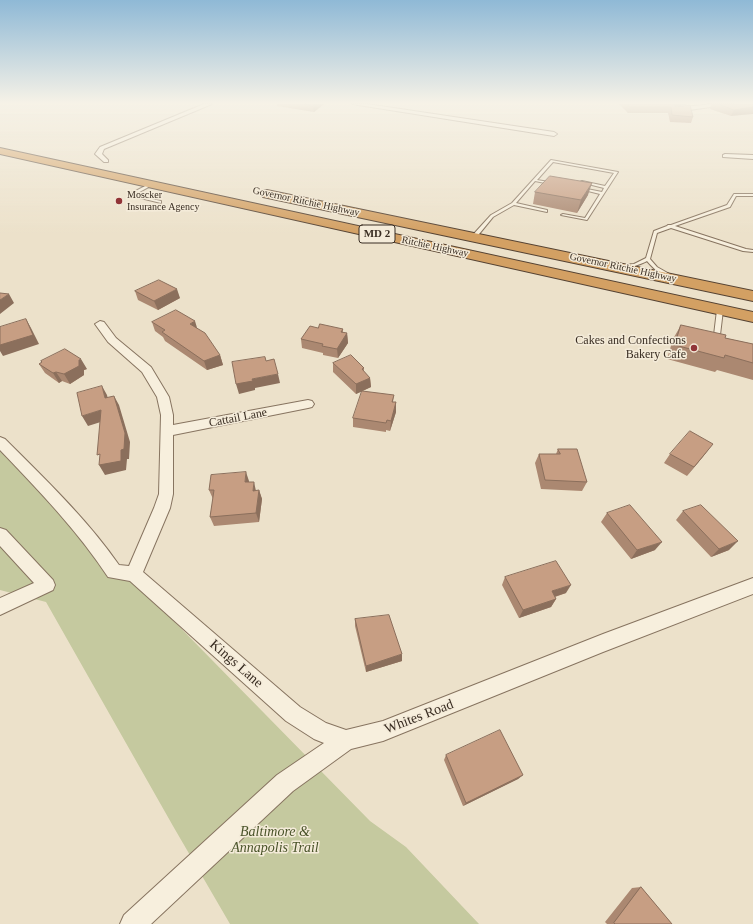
<!DOCTYPE html>
<html>
<head>
<meta charset="utf-8">
<style>
	body { margin:0 }
	canvas { display:block; background:#ece1ca }
</style>
</head>
<body>
<canvas width="753" height="924"></canvas>
<script>
const ctx = document.querySelector('canvas').getContext('2d');
ctx.lineJoin = 'round';
function fill(path, color) {
  ctx.fillStyle = color;
  ctx.fill(path, 'evenodd');
}
function trace(path, color, width, dash) {
  ctx.strokeStyle = color;
  ctx.lineWidth = width;
  ctx.lineCap = dash ? 'butt' : 'round';
  ctx.setLineDash(dash || []);
  ctx.stroke(path);
}
function drawText(font, color, halo, rows, align = 'center') {
  ctx.font = font + ' Georgia,serif';
  ctx.lineWidth = 3;
  ctx.setLineDash([]);
  ctx.textBaseline = 'middle';
  ctx.strokeStyle = halo;
  ctx.fillStyle = color;
  for (const [text, x, y, turn = 0] of rows) {
    ctx.save();
    ctx.translate(x, y);
    ctx.rotate((+turn || 0) * Math.PI / 180);
    ctx.textAlign = isNaN(turn) ? turn : align;
    if (halo) ctx.strokeText(text, 0, 0);
    ctx.fillText(text, 0, 0);
    ctx.restore();
  }
}
fill(new Path2D(`
	M0 444 370 821 406 847 479 924H230L173 826 46 602 0 590Z`), '#c5c99f');
const lane = new Path2D(`
	M551 160 618 172 587 220 561 215 563 214 585 218 600 194 580 189 582 188 602 192 604 188 580 182 582 181 605 186 614 173 553 162 537 180 555 183V185L535 181 516 203 547 210V212L514 205 493 217 475 239H471V237L491 215 512 203Z
	M151 183 154 184 134 195 161 201V203L128 195Z
	M734 194H753V196H736L730 207 675 226 746 249 753 250V252L743 251 671 228 657 233 650 259 657 267 673 276V278C663 278 653 268 647 261 639 265 627 270 619 266L621 265 634 264 646 258 654 231 667 226 668 225H671L727 205Z
	M720 308 723 310 720 335 717 337 714 335 717 310Z`);
const street = new Path2D(`
	M204 104H212L104 149 102 154 108 160V162H104L95 154 100 147Z
	M352 104H367L554 132 557 134 554 136Z
	M712 104H733L674 112 671 110 674 108Z
	M725 154 753 155V159L723 157V155Z
	M100 321 104 322 116 338 151 367 169 397 173 415V425L308 400 312 401 314 404 312 407 308 408 173 435V494L170 508 143 572 300 707 326 723 346 730 383 721 603 634 753 578V594L603 652 383 741 351 749 293 791 151 924H120L124 915 277 775 324 743 314 739 286 721 130 581 108 577C77 530 39 491 0 450V437L5 439C45 479 86 518 119 565L129 566 154 508 159 494 161 415 157 397 142 372 108 342 95 324Z
	M0 528 6 530 53 580 55 585 53 590 0 615V598L34 583 0 546Z`);
const highway = new Path2D(`
	M0 148 753 312V322L0 154Z
	M267 190 753 291V301L263 197 261 194 263 191Z`);
trace(lane, '#877460', 2);
trace(street, '#877460', 2);
trace(highway, '#564333', 2);
fill(lane, '#f7efdd');
fill(street, '#f7efdd');
fill(highway, '#d3a063');
fill(new Path2D(`
	M277 104H324L314 112 277 106Z
	M619 104H687L686 105 675 106 693 117 691 123 670 122 668 113H628Z
	M711 104H753L731 116 710 109Z
	M535 192 588 195 577 213 533 204Z
	M135 291 180 298 158 310 138 300Z
	M152 322 220 355 223 365 207 370 165 341 163 337 155 331Z
	M681 325 725 338 753 344V380L717 370 715 372 667 359 673 339Z
	M318 328 343 329V333H347L348 343 338 358 323 355V353L302 348 301 339Z
	M41 361 87 369 84 370V375L70 384 62 381 59 383 45 373 39 364 42 362Z
	M333 363 364 368V372L370 378 371 387 356 394 333 372Z
	M394 395 393 402H396V412L390 431 386 430V432L353 427V418Z
	M558 449 587 482 582 491 541 489 535 463 539 454H556Z
	M706 453 687 476 664 463 670 454Z
	M249 481V482L256 491 259 490 262 499 259 522 214 526 210 517 213 499 209 490Z
	M683 511 729 550 711 557 676 520Z
	M607 513 655 550 631 559 601 522Z
	M505 577 566 593 555 597 556 599 551 607 519 618 502 585Z
	M355 619 402 661 366 672 355 626Z
	M446 755 523 775 518 779 463 806 444 760Z
	M641 887 672 924H607L605 922 632 888Z`), '#ab8871');
fill(new Path2D(`
	M315 104H324L314 112 313 106Z
	M670 104H687L686 105 673 107Z
	M753 107V114L731 116 734 110Z
	M592 183 588 195 577 213 581 200Z
	M177 289 180 298 158 310 154 301Z
	M9 294 14 303 0 314V300Z
	M26 319 31 328 39 344 3 356 0 351V345Z
	M195 321 198 331 190 324Z
	M347 333 348 343 338 358 337 349Z
	M220 355 223 365 207 370 204 361Z
	M81 359 87 369 84 370V375L70 384 64 374 79 360Z
	M56 372 62 381 59 383 53 373Z
	M278 374 280 383 255 388V390L239 394 236 384 252 379Z
	M370 378 371 387 356 394V384Z
	M102 386 107 395 110 408 105 398Z
	M114 396 119 405 130 442 129 459H127L126 470 105 475 99 465 121 450Z
	M396 402V412L390 431 391 421Z
	M101 410 107 420 88 426 82 416Z
	M713 444 706 453 687 476 694 467Z
	M246 472 249 481 248 492 245 482Z
	M254 482 256 491H253Z
	M259 490 262 499 259 522 256 513Z
	M738 541 729 550 711 557 719 549Z
	M662 542 655 550 631 559 637 550Z
	M571 585 566 593 547 599 552 591Z
	M556 599 551 607 519 618 523 610Z
	M402 654V661L366 672V666Z
	M523 775 518 779 463 806 466 803Z`), '#8b6f5c');
const building = new Path2D(`
	M305 104H315L313 106Z
	M628 104H673L676 107 690 105 693 117 672 115 671 107H630Z
	M719 104H753V107L734 110Z
	M550 176 592 183 581 200 535 192Z
	M159 280 177 289 154 301 135 291Z
	M0 293 9 294 0 300Z
	M176 310 195 321 190 324 205 333 220 355 204 361 162 332 165 330 152 322Z
	M26 319 33 335 0 345V327Z
	M320 324 343 329 341 332 347 333 337 349 322 346 323 344 301 339 310 326 318 328Z
	M681 325 726 335 725 338 753 344V363L725 355 724 358 675 345Z
	M65 349 81 359 79 360V366L64 374 56 372 53 373 39 364 42 362 41 361Z
	M351 355 364 368 362 369 370 378 356 384 333 363Z
	M265 357 266 361 274 359 278 374 252 379 253 381 236 384 232 362Z
	M102 386 105 398 114 396 125 433 124 449 121 450V461L99 465 100 454 97 455 101 410 82 416 77 393Z
	M362 391 394 395 392 402H396L391 421 387 420 386 423 353 418Z
	M690 431 713 444 694 467 670 454Z
	M558 449H577L587 482 545 480 539 454H560Z
	M246 472 245 482H254L253 491 259 490 256 513 210 517 214 490H209L211 475Z
	M630 505 662 542 637 550 607 513Z
	M701 505 738 541 719 549 683 511Z
	M556 561 571 585 552 591 556 599 523 610 505 577Z
	M389 615 402 654 366 666 355 619Z
	M500 730 523 775 466 803 446 755Z
	M641 887 672 924H615L614 923Z`);
fill(building, '#c79e83');
trace(building, '#8b6f5c', 1);
const sky = ctx.createLinearGradient(0, 0, 0, 234);
sky.addColorStop(0, '#8fb9d6');
sky.addColorStop(0.44, '#f6f2e7');
sky.addColorStop(1, '#f6f2e700');
ctx.fillStyle = sky;
ctx.fillRect(0, 0, 753, 234);
for (const [x, y, r, color] of [
	[119,201,4,"#913437"],
	[694,348,4,"#913437"]
]) {
  const dot = new Path2D();
  dot.arc(x, y, r, 0, 2 * Math.PI);
  ctx.fillStyle = color;
  ctx.fill(dot);
  trace(dot, '#f4ebd9', 1.5);
}
drawText('10px', '#392d22', '#f4ebd9', [
	["Moscker",127,195],
	["Insurance Agency",127,207]
], 'left');
drawText('10px', '#392d22', '#f4ebd9', [
	["Governor Ritchie Highway",306,202,12],
	["Ritchie Highway",435,247,12],
	["Governor Ritchie Highway",623,268,12]
]);
for (const [x, y, w] of [
	[377,234,36]
]) {
  const box = new Path2D();
  box.roundRect(x - w / 2, y - 9, w, 18, 3);
  ctx.fillStyle = '#f4ebd9';
  ctx.fill(box);
  trace(box, '#392d22', 1);
}
drawText('bold 11px', '#392d22', null, [
	["MD 2",377,234]
]);
drawText('12px', '#392d22', '#f4ebd9', [
	["Cakes and Confections",686,341],
	["Bakery Cafe",686,355]
], 'right');
drawText('12px', '#392d22', '#f4ebd9', [
	["Cattail Lane",238,418,-11]
]);
drawText('14px', '#392d22', '#f4ebd9', [
	["Kings Lane",236,664,41],
	["Whites Road",419,717,-21]
]);
drawText('italic 14px', '#4a542a', '#f4ebd9', [
	["Baltimore &",275,832],
	["Annapolis Trail",275,848]
]);
</script>
</body>
</html>
